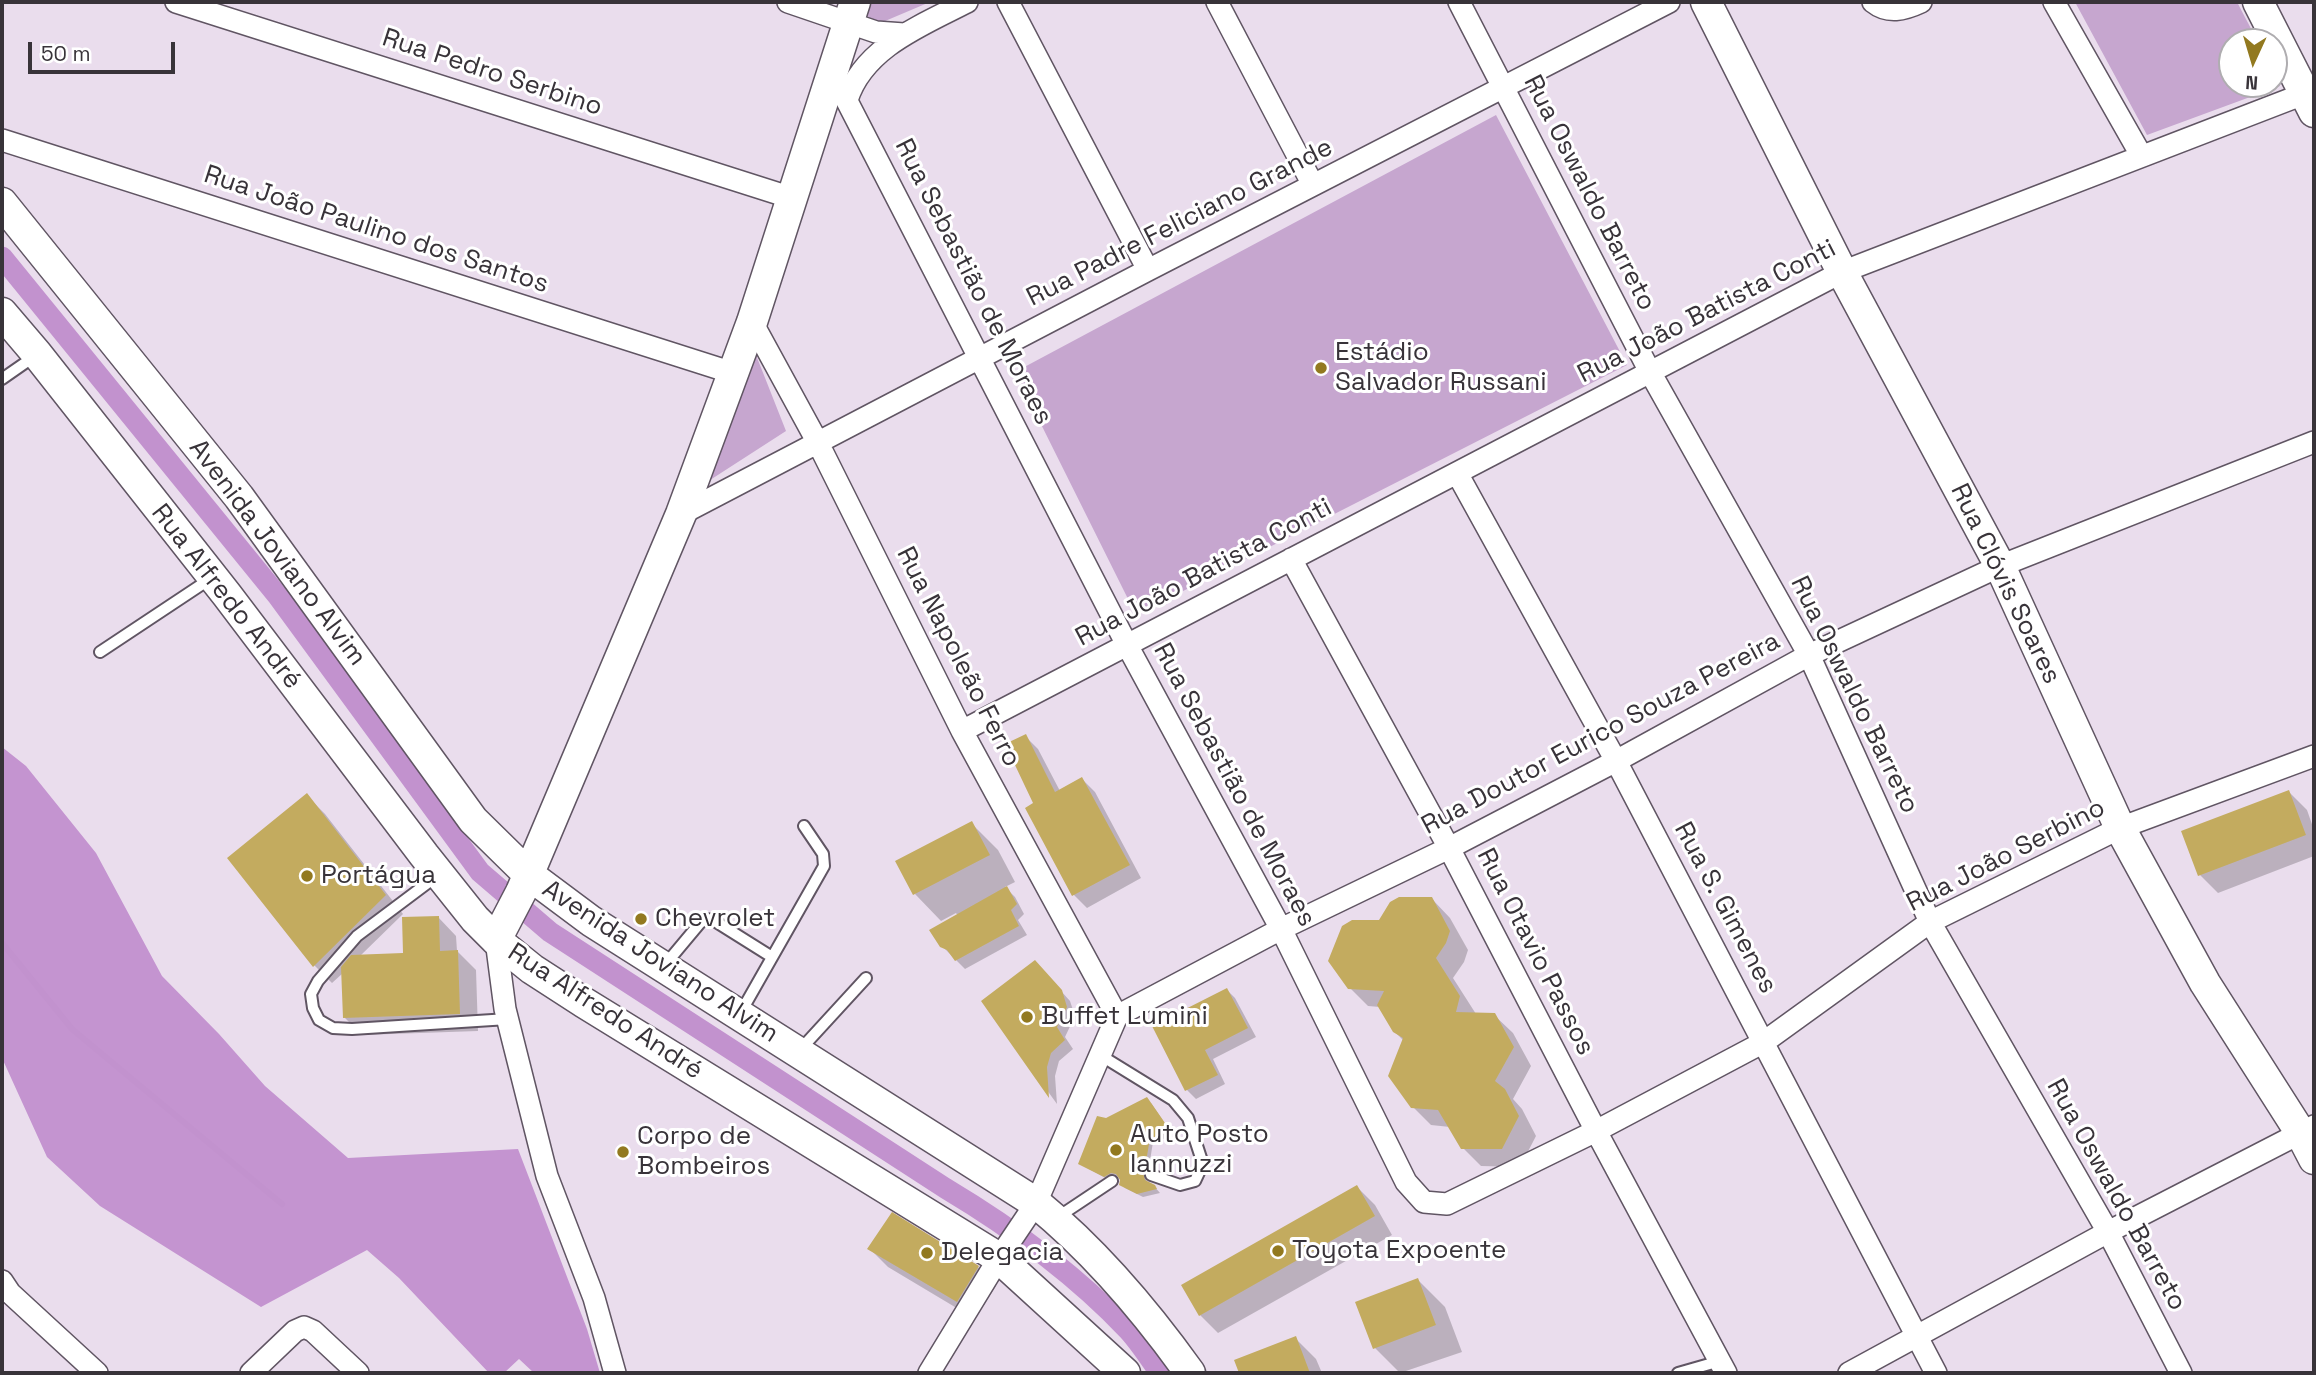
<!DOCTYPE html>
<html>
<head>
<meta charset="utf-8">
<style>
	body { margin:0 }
	#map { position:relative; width:2316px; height:1375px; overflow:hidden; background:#eadded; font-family:"Space Grotesk",sans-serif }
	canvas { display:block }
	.frame { position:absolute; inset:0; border:4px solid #383339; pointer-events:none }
	.north { position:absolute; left:2218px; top:28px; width:70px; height:70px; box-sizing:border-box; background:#fff; border:2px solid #afadb0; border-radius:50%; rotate:184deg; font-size:19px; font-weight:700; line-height:28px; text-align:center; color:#383339 }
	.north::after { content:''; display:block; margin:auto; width:24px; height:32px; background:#92791f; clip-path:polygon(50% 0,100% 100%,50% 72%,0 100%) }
	.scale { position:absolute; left:28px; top:42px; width:147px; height:32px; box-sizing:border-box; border:4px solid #383339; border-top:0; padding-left:9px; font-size:21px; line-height:24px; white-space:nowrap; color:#383339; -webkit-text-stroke:5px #fff; paint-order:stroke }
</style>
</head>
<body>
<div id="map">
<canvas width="2316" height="1375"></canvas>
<div class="frame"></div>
<div class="north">N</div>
<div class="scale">50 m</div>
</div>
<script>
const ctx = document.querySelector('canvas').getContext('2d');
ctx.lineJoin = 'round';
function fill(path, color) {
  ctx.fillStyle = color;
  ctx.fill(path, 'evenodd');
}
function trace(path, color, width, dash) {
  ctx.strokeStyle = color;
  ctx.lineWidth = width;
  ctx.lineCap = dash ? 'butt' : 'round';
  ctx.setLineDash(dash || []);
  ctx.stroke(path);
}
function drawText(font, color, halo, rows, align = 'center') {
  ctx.font = font + ' "Space Grotesk",sans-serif';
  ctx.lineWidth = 6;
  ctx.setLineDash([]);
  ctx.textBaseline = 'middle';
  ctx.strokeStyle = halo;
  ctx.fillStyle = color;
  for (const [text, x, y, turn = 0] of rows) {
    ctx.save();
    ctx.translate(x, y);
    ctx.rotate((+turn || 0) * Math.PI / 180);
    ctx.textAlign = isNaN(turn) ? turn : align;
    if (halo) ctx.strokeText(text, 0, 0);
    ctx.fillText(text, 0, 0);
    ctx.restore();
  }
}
fill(new Path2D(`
	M866 2H930L878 24 862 12Z
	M2075 2H2237L2258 42H2232V84H2274V73L2280 86 2147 135Z
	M1496 115 1627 365 1136 615 1015 372Z
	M754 350 786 431 707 482Z`), '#c6a6cf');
fill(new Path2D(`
	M2 747 26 766 96 853 162 976 219 1034 265 1086 348 1158 518 1149 587 1329 600 1373H534L519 1359 504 1373H489L399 1278 367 1250 261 1307 100 1206 47 1157 2 1058Z`), '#c494d0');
fill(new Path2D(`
	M1025 736 1038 749 1060 791 1082 779 1095 792 1141 878 1087 908 1074 895 1036 804Z
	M2289 792 2307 810 2314 830V856L2218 893 2200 875Z
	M307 796 325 814 403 914 359 957 405 955 438 917 456 936 457 951 476 970 478 1031 362 1035 344 1017 343 973 332 983 314 965Z
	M971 823 998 850 1015 882 1005 887 1015 897 1024 914 1018 920 1027 935 965 969 942 946 958 916 956 913 941 921 915 894Z
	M1432 899 1450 918 1468 950 1464 962 1453 978 1476 1014 1494 1015 1513 1033 1531 1066 1513 1099 1522 1109 1536 1136 1520 1167 1481 1166 1462 1147 1450 1127 1431 1125 1413 1107 1404 1041 1394 1031 1380 1007 1368 1006 1349 987 1380 922Z
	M1043 971 1070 1001 1075 1016 1065 1037 1073 1049 1059 1061 1055 1076 1057 1104 983 1002Z
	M1227 990 1235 998 1256 1037 1213 1059 1225 1084 1196 1099 1187 1090 1154 1027Z
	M1151 1103 1168 1128 1166 1138 1153 1142 1149 1167 1151 1172 1146 1178 1147 1183 1154 1186 1160 1193 1143 1197 1125 1188 1121 1184 1120 1177 1115 1176 1109 1180 1080 1164 1107 1120Z
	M1357 1187 1375 1205 1392 1235 1218 1333 1200 1315 1183 1286Z
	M870 1249 978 1267 996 1286 975 1319 888 1267Z
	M1418 1280 1445 1307 1462 1352 1400 1373 1375 1348Z
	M1295 1338 1316 1359 1322 1373H1241L1237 1361Z`), '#0003');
trace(new Path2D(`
	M2 943 72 1029 282 1204`), '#c292ce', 6);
trace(new Path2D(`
	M2 257 277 595 480 872 550 932 945 1188C1012 1228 1074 1273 1128 1330 1140 1343 1150 1359 1160 1373`), '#c292ce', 21);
fill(new Path2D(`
	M1026 734 1055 792 1082 777 1130 865 1072 896 1025 808 1033 803 1005 744Z
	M2289 790 2306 835 2198 876 2181 831Z
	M307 793 386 895 313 967 227 858Z
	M972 821 990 855 913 895 895 861Z
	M1007 886 1017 904 1011 910 1019 926 955 961 947 950 940 947 929 930Z
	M1399 897H1432L1450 931 1446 943 1436 958 1460 996 1456 1012 1495 1013 1514 1047 1495 1081 1505 1089 1519 1116 1502 1149H1461L1438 1110 1411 1108 1388 1076 1403 1038 1393 1032 1377 1005 1384 991 1348 989 1328 961 1342 926 1352 920H1379L1390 902Z
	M439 916 440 951 458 950 460 1014 343 1018 341 967 351 955 403 953 402 917Z
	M1035 960 1062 990 1067 1007 1057 1027 1065 1040 1051 1053 1047 1067 1049 1098 981 1001Z
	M1227 988 1248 1028 1205 1050 1218 1075 1185 1091 1152 1026Z
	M1147 1097 1165 1123 1163 1135 1150 1138 1146 1162 1148 1168 1143 1173 1145 1180 1155 1185 1157 1189 1137 1194 1119 1185 1120 1180 1116 1174 1111 1173 1104 1177 1078 1164 1097 1116 1106 1118Z
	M1357 1185 1375 1216 1199 1316 1181 1285Z
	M892 1212 979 1266 957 1302 867 1249Z
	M1418 1278 1436 1325 1373 1349 1355 1302Z
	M1296 1336 1310 1373H1239L1234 1360Z`), '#c3ab5f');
const lane = new Path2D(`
	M2 379 35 356
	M100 652 210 579
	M437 876 357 936 318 981 311 994 313 1008 319 1020 333 1028 352 1029 508 1019
	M664 966 700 923 706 919 713 920 772 957
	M741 1012 824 866 823 854 804 826
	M799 1051 866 978
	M1100 1055 1173 1100 1188 1118 1203 1164 1195 1181 1180 1185 1151 1175
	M1058 1217 1112 1181
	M1678 1373 1720 1361`);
const street = new Path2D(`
	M176 2 792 198
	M788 2 876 32 904 34
	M1008 2 1148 270
	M1217 2 1313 185
	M1459 2 1650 372 1809 655 1930 922 2108 1232 2181 1373
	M1873 2C1888 14 1904 10 1921 2
	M2054 2 2141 155
	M832 72 1127 645 1281 929 1406 1182 1424 1202 1447 1204 1596 1131 1764 1042 1930 922 2120 828 2314 756
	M847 100C863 48 922 25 967 2
	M2 140 733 373
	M752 322 818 443 962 731 1117 1016
	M1457 473 1616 761 1936 1373
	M681 514 1148 270 1669 2
	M1291 559 1449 848 1596 1131 1726 1373
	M962 731 1842 272 2314 90
	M496 940 505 1009 547 1176 594 1298 615 1373
	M1117 1016 1281 929 1449 848 1616 761 1809 655 2000 566 2314 442
	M2 1281 10 1293 97 1373
	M251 1373 295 1331 304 1327 313 1331 358 1373
	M929 1373 999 1258 1036 1203 1117 1016
	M1849 1373 2108 1232 2314 1126`);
const secondary = new Path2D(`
	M1706 2 1842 272 2000 566 2120 828 2205 983 2300 1132 2314 1159
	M2258 2 2314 112
	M2 203 239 497 473 820 528 874 591 921 1036 1203C1096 1252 1145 1310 1190 1373
	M2 313 37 354 227 595 424 855 475 919 496 940 532 969 583 1002 999 1258 1125 1373
	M496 940 521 892 681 514 752 322 855 2`);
trace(lane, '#605563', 14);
trace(street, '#605563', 24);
trace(secondary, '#605563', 33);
trace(lane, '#fff', 10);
trace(street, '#fff', 21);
trace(secondary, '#fff', 30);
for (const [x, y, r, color] of [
	[1321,368,7,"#92791f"],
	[307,876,7,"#92791f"],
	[641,919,7,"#92791f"],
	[1027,1017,7,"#92791f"],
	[1116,1150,7,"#92791f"],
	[623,1152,7,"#92791f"],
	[1278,1251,7,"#92791f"],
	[927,1253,7,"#92791f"]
]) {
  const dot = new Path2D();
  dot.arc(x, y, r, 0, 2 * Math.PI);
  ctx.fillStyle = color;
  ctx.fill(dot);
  trace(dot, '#fff', 2.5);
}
drawText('26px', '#383339', '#fff', [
	["Rua Pedro Serbino",492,73,18],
	["Rua Oswaldo Barreto",1589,193,63],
	["Rua Padre Feliciano Grande",1180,223,-27],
	["Rua João Paulino dos Santos",376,230,18],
	["Rua Sebastião de Moraes",973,282,63],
	["Rua João Batista Conti",1707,312,-27],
	["Avenida Joviano Alvim",277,553,53],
	["Rua João Batista Conti",1204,573,-28],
	["Rua Clóvis Soares",2005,584,64],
	["Rua Alfredo André",226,597,52],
	["Rua Napoleão Ferro",958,657,63],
	["Rua Oswaldo Barreto",1854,695,64],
	["Rua Doutor Eurico Souza Pereira",1601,734,-28],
	["Rua Sebastião de Moraes",1234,785,62],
	["Rua João Serbino",2006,856,-27],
	["Rua S. Gimenes",1725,908,62],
	["Rua Otavio Passos",1535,952,63],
	["Avenida Joviano Alvim",660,962,33],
	["Rua Alfredo André",605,1012,33],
	["Rua Oswaldo Barreto",2116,1195,61]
]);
drawText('26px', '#383339', '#fff', [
	["Estádio",1335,353],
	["Salvador Russani",1335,383],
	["Portágua",321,876],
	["Chevrolet",655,919],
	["Buffet Lumini",1041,1017],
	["Auto Posto",1130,1135],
	["Iannuzzi",1130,1165],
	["Corpo de",637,1137],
	["Bombeiros",637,1167],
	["Toyota Expoente",1292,1251],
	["Delegacia",941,1253]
], 'left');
</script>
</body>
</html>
